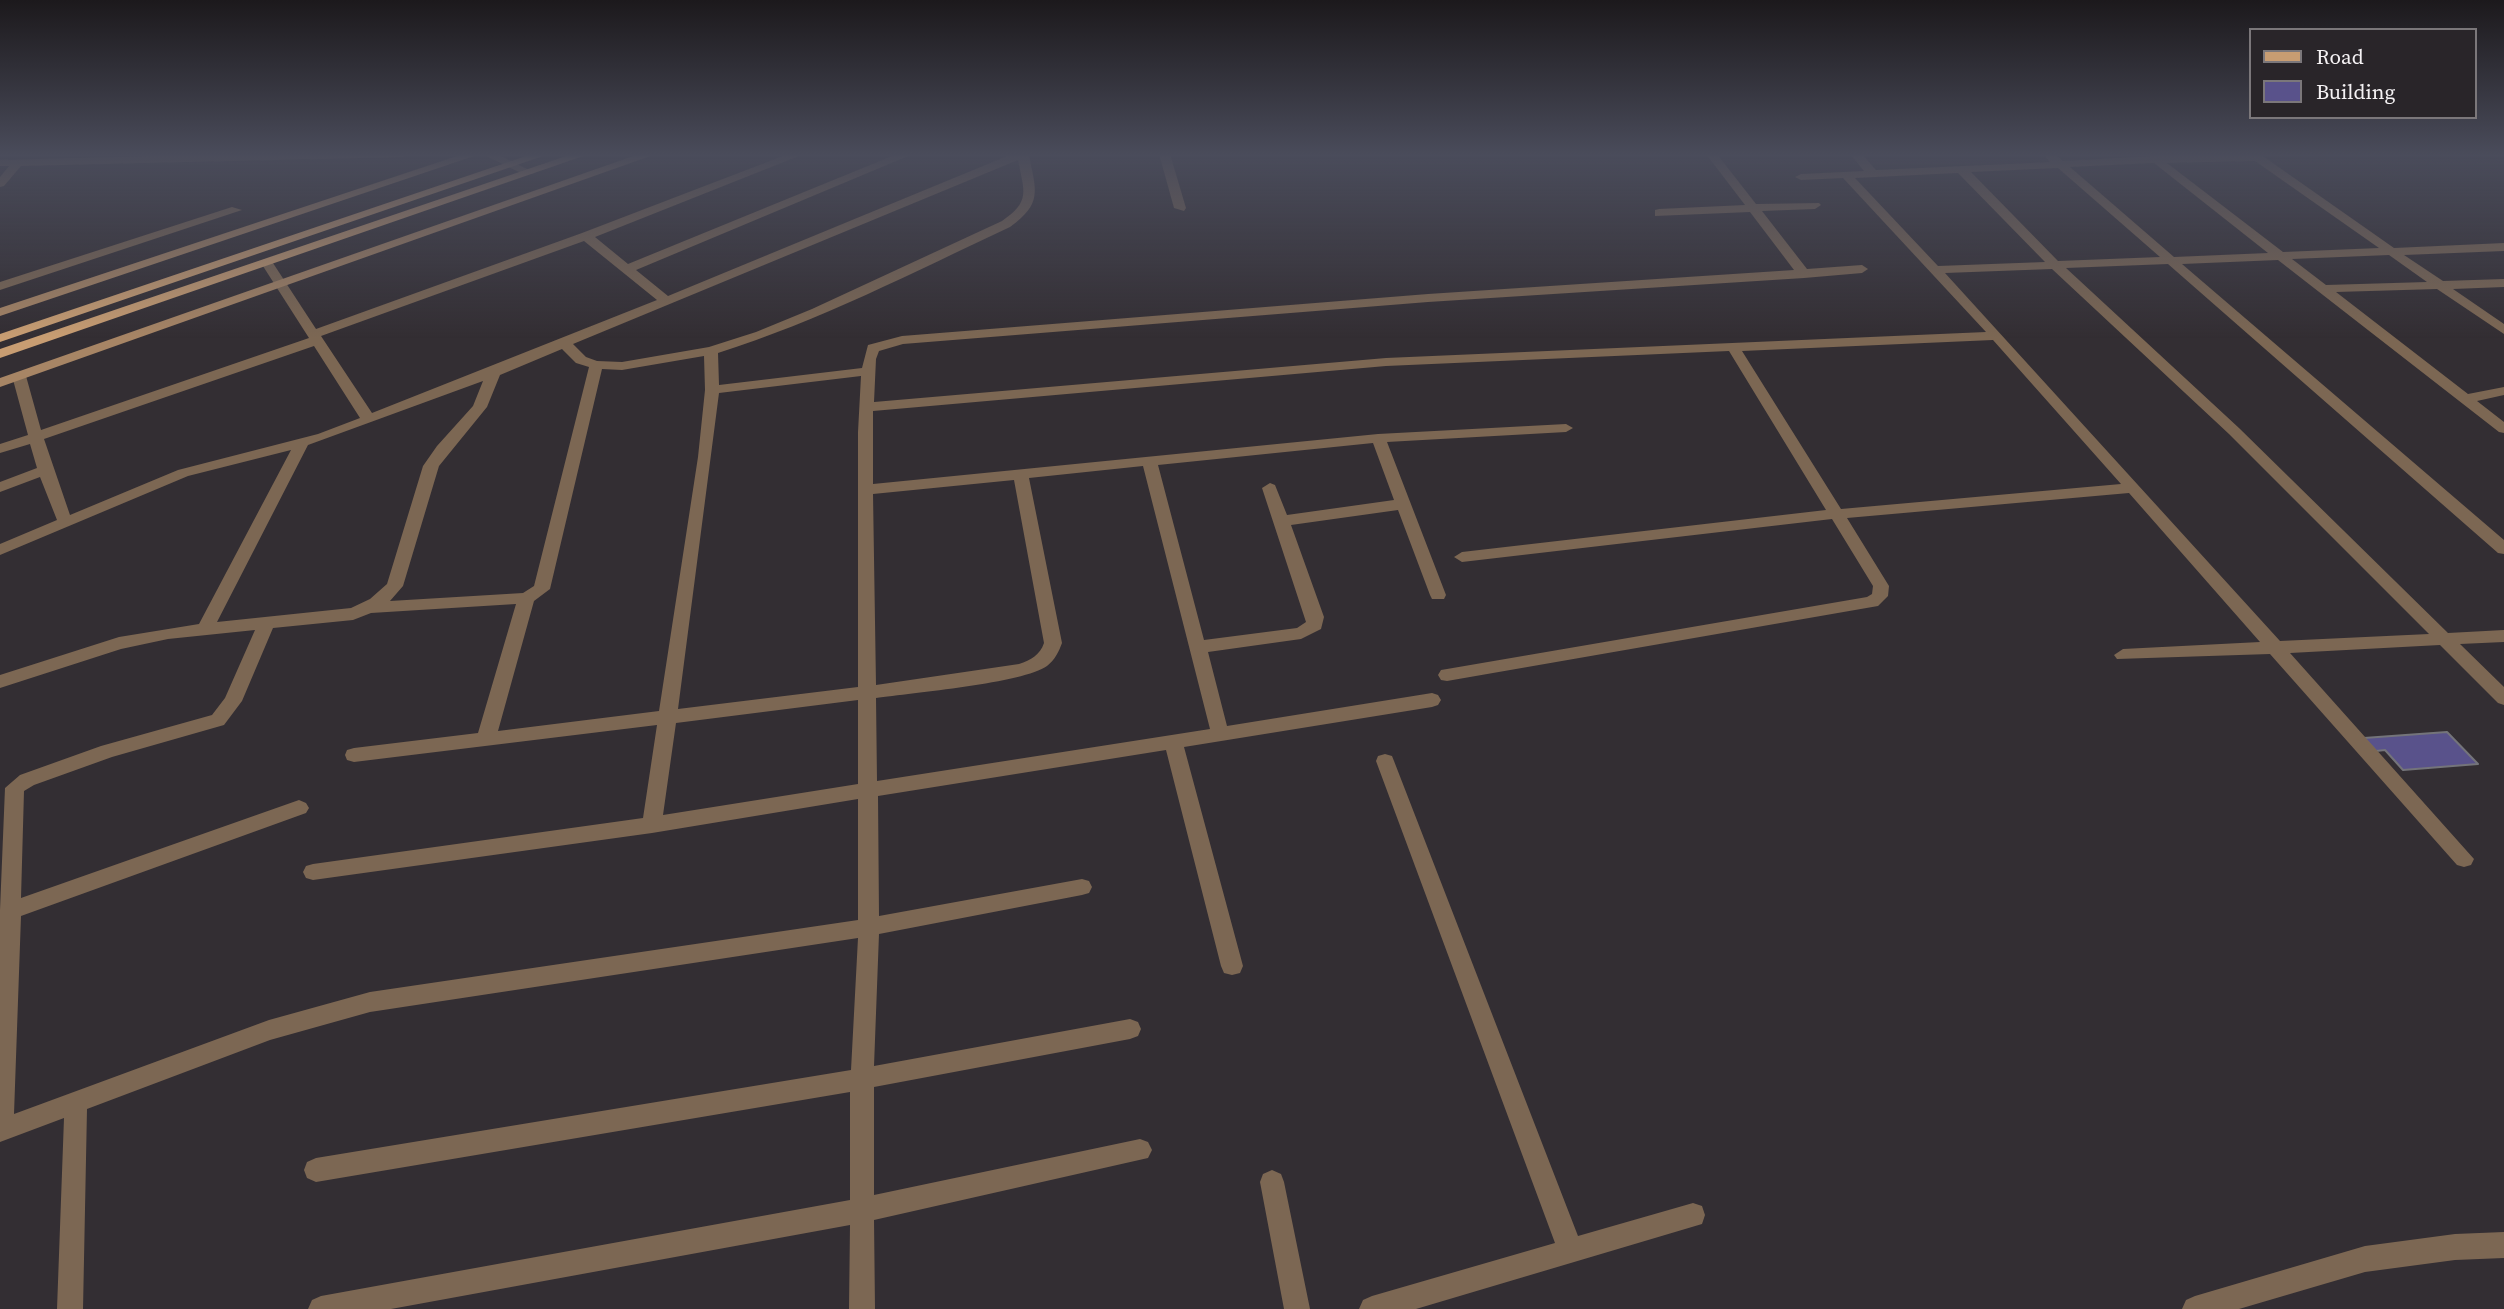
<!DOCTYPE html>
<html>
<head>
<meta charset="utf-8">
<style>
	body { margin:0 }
	#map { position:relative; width:2504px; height:1309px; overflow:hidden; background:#332e33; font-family:"Source Serif 4",serif }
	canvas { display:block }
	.legend { position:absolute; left:2249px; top:28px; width:228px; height:91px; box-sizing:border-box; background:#292529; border:2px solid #7b777a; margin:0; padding:9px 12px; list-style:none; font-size:21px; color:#f5f2f4 }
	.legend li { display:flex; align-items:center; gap:14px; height:35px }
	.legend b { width:35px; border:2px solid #7b777a }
</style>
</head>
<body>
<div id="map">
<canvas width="2504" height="1309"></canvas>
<ul class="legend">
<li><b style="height:9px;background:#c89d72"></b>Road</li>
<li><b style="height:19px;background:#59528b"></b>Building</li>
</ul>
</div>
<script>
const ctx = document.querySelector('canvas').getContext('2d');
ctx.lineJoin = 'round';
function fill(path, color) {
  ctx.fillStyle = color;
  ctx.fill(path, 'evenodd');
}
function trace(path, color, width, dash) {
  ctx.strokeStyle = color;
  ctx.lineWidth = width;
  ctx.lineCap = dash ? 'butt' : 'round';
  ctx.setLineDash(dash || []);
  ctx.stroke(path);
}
const building = new Path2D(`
	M2447 732 2478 764 2403 770 2385 750 2376 751 2364 738Z`);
fill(building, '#59528b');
trace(building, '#74747a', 2);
fill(new Path2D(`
	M232 154H408L403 157 21 166 4 186 0 187V177L9 166H0V160Z
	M482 154H497L535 173 525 175Z
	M788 154H804L595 237 628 264 897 154H913L636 270 668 296 1012 154 1029 155C1036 191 1043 203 1010 227 914 272 819 321 718 353L719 385 862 368 868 345 902 336 1428 294 1794 270 1750 212 1655 216V210L1659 209 1745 205 1706 154H1717L1756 204 1819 203 1821 205 1815 209 1762 211 1807 269 1862 265 1868 269 1862 273 1804 278 1428 302 903 344 879 351 876 359 874 402 1386 358 1986 332 1843 178 1801 180 1795 177 1801 174 1864 171 1850 154H1862L1876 170 2050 162 2043 154H2055L2063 161 2155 156 2260 154 2394 248 2504 243V251L2404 255 2443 281 2504 279V287L2453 289 2504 324V334L2437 289 2336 292 2468 394 2504 387V395L2477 401 2504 422V433L2499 432 2278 260 2182 264 2504 540V554L2498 553 2168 264 2066 268 2239 428 2448 633 2504 630V642L2460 644 2504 687V705L2498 703 2440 645 2290 653 2474 859 2471 865 2464 867 2457 865 2270 654 2117 659 2114 655 2123 649 2260 642 2129 493 1847 518 1889 586 1888 596 1878 606 1447 681 1441 680 1438 675 1441 670 1447 669 1867 597 1872 594 1873 586 1832 519 1462 562 1454 557 1462 552 1826 510 1729 351 1386 366 873 411V484L1378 434 1566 424 1573 428 1566 432 1387 442 1446 595 1444 599H1432L1430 595 1398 510 1291 525 1324 617 1321 629 1301 639 1208 652 1227 726 1432 693 1438 695 1441 700 1438 705 1432 707 1184 747 1243 966 1240 973 1232 975 1224 973 1221 966 1166 750 878 796 879 916 1082 879 1089 881 1092 887 1089 893 1082 895 879 934 874 1066 1130 1019 1138 1022 1141 1029 1138 1036 1130 1039 874 1087V1195L1140 1139 1148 1142 1152 1150 1148 1158 874 1220 875 1309H849L850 1225 391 1309H308L312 1300 321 1296 850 1200V1092L316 1182 307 1178 304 1170 307 1162 316 1158 851 1070 858 938 370 1012 270 1040 87 1109 83 1309H57L64 1118 0 1142V910L5 788 20 775 101 746 212 715 225 698 255 630 168 639 121 649 0 688V675L119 637 199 624 291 450 188 476 0 555V544L57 520 40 477 0 492V482L37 468 30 444 0 453V444L28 435 12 376 19 372 26 376 41 430 309 338 261 263 263 260H271L316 329 582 233ZM1018 160C1024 192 1031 201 1002 221L812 309 756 332 709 347 622 362 597 361 586 357 573 344ZM2255 161 2379 248 2283 252 2167 163ZM2154 163 2268 253 2174 257 2070 167ZM2058 168 2160 257 2058 261 1971 172ZM1958 173 2045 262 1938 266 1855 178ZM584 241 657 300 372 413 321 336ZM2389 255 2427 282 2326 285 2292 259ZM2052 269 2229 434 2429 634 2280 641 1945 273ZM1993 340 2121 484 1841 509 1742 351ZM314 346 360 418 318 434 178 470 70 515 44 439ZM562 349 576 363 589 367 534 586 523 593 390 601 403 586 439 466 487 407 500 375ZM704 356 705 390 698 457 659 711 498 731 534 601 550 589 602 369 622 370ZM861 376 858 432V687L678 709 719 393ZM483 381 473 406 437 446 423 466 387 584 370 599 351 608 217 622 308 445ZM1373 443 1394 500 1287 515 1275 485 1270 483 1262 488 1306 622 1297 628 1204 640 1158 465ZM1143 466 1210 729 877 781 876 698C911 693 1024 683 1047 666 1055 660 1059 651 1062 643L1029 478ZM1014 480 1044 643C1040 655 1031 660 1019 664L876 685 873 494ZM516 604 478 733 354 748 347 750 345 755 347 760 354 762 657 725 643 818 313 864 306 866 303 872 306 878 313 880 652 833 858 799V920L370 992 269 1020 14 1114 21 916 306 813 309 808 306 803 299 800 21 898 24 791 34 785 112 757 224 725 242 701 273 628 353 620 371 613ZM858 700V784L663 815 676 723Z
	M1159 154H1170L1186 208 1184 211 1174 208Z
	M232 207 242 210 0 290V282Z
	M1385 754 1392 756 1394 761 1578 1236 1693 1203 1702 1206 1705 1215 1702 1224 1416 1309H1359L1363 1300 1372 1296 1555 1243 1376 761 1378 756Z
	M1272 1170 1281 1174 1284 1182 1310 1309H1284L1260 1182 1263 1174Z
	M2504 1232V1258L2455 1260 2365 1272 2239 1309H2182L2186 1300 2195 1296 2365 1246 2455 1234Z`), '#7c6753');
fill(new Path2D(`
	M463 154H480L0 316V308Z
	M639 154H656L0 387V378Z`), '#a78565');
fill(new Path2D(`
	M532 154H549L0 342V334Z
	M572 154H589L0 358V349Z`), '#c89d72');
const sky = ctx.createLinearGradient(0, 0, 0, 338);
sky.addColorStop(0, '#1c191c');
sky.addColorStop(0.46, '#4a4c5b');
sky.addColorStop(1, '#4a4c5b00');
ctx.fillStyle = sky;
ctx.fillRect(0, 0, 2504, 338);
</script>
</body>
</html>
